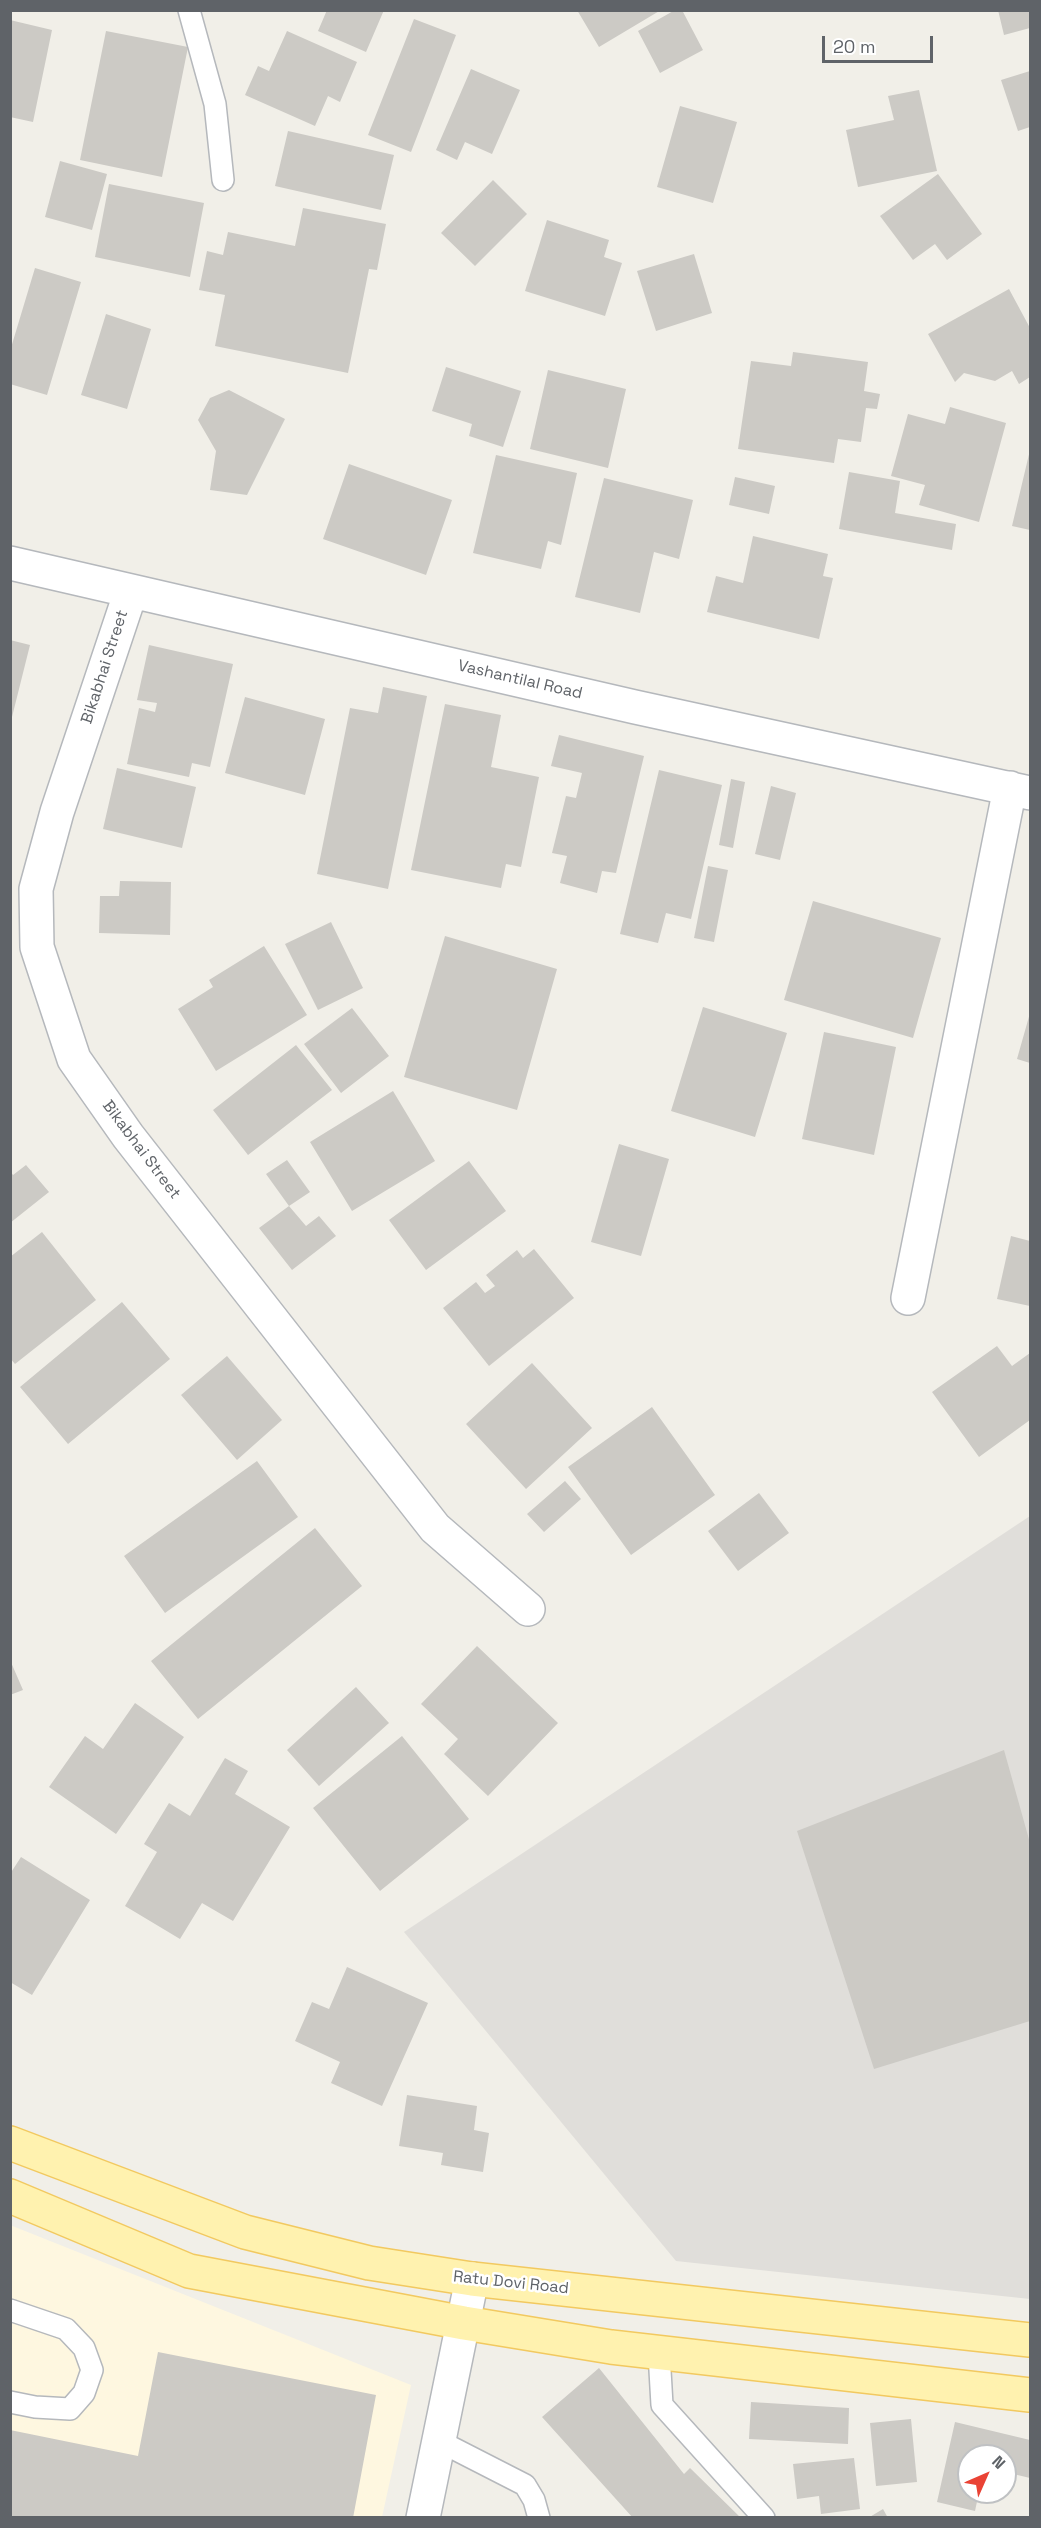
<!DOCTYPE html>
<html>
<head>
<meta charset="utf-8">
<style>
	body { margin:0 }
	#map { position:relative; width:1041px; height:2528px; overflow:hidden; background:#f1efe8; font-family:"Space Grotesk",sans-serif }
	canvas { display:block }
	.frame { position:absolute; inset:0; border:12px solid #5f6368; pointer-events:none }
	.north { position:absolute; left:957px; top:2444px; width:60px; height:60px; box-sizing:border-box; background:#fff; border:2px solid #bfc1c3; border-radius:50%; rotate:45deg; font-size:16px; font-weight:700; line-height:24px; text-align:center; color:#5f6368 }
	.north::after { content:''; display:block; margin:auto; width:21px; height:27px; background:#ea4335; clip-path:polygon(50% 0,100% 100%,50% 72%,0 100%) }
	.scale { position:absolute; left:822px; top:36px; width:111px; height:27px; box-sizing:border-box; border:3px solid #5f6368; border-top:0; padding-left:8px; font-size:18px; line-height:21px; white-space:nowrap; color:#5f6368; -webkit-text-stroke:4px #fff; paint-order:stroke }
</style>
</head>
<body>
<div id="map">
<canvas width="1041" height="2528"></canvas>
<div class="frame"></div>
<div class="north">N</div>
<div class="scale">20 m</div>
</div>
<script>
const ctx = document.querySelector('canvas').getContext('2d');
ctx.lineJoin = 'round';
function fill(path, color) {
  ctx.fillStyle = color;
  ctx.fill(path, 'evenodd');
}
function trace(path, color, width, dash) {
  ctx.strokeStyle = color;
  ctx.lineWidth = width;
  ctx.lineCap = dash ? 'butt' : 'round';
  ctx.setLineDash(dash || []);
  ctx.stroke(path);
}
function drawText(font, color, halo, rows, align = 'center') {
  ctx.font = font + ' "Space Grotesk",sans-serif';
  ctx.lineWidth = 5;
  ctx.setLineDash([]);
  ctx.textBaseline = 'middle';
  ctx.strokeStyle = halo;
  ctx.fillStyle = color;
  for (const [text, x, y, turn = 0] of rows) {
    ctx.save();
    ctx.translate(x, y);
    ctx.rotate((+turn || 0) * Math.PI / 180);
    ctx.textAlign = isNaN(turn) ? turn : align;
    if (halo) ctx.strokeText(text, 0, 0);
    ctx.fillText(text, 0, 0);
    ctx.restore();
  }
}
fill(new Path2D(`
	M10 2225 411 2385 382 2517H11Z`), '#fef7e0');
fill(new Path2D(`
	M1030 1516V2299L676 2261 404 1932Z`), '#e0deda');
fill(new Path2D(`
	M327 10H384L366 52 318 31Z
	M577 10H661L599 47Z
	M675 10H682L703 50 660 73 638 31Z
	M998 10H1030V28L1004 35Z
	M414 19 456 35 411 152 368 135Z
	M10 20 52 30 33 122 10 117Z
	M106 31 188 47 162 177 80 160Z
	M287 31 357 62 340 102 328 96 315 126 245 95 258 66 269 71Z
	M471 69 520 90 492 154 465 142 457 160 436 150Z
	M1030 71V127L1018 131 1001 80Z
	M919 90 937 171 858 187 846 130 894 120 888 96Z
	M680 106 737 122 713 203 657 187Z
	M288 131 394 155 381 210 275 186Z
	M60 161 107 174 92 230 45 217Z
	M938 174 982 234 947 260 935 244 913 260 880 216Z
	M493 180 527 214 475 266 441 233Z
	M109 184 204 203 190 277 95 257Z
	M303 208 386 224 377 270 369 269 348 373 215 346 225 295 199 290 207 251 223 255 228 232 295 246Z
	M547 220 609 240 604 257 622 263 605 316 525 291Z
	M694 254 712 313 656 331 637 271Z
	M35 268 81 282 47 395 10 384V351Z
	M1009 289 1030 328V377L1019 384 1012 371 995 381 964 373 955 382 928 334Z
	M106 314 151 329 127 409 81 395Z
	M793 352 868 362 864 391 880 394 877 409 866 408 861 442 838 439 834 463 738 449 751 361 791 366Z
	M446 367 521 391 503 447 469 436 472 424 432 411Z
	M548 370 626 389 608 468 530 449Z
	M229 390 285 419 247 495 210 490 216 451 198 420 210 398Z
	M950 407 1006 423 979 522 919 505 925 485 891 476 908 414 945 424Z
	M1030 450V530L1012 526Z
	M496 455 577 473 561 545 548 541 541 569 473 553Z
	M349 464 452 500 426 575 323 539Z
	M849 472 900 481 895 513 956 524 952 550 839 529Z
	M735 477 775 486 769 514 729 505Z
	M604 478 693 500 679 559 654 552 640 613 575 597Z
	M753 536 828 554 823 576 833 578 819 639 707 612 716 576 743 583Z
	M10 640 30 645 11 721H10Z
	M149 645 233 664 210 767 192 763 189 777 127 764 139 708 155 712 157 703 137 700Z
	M383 687 427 696 388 889 317 874 350 708 378 713Z
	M245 697 325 719 305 795 225 773Z
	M445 704 501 715 491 767 539 777 521 867 506 864 501 888 411 870Z
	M559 735 644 756 616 873 602 871 597 893 560 883 567 856 552 853 566 796 576 798 582 773 551 766Z
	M117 768 196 787 182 848 103 829Z
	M659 770 722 785 691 919 666 913 658 943 620 934Z
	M731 779 745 782 733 848 719 845Z
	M771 786 796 793 780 860 755 854Z
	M708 866 728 870 714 942 694 938Z
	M120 881 171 882 170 935 99 933 100 896H119Z
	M813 901 941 938 913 1038 784 1000Z
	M331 922 363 988 318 1010 285 944Z
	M445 936 557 969 517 1110 404 1077Z
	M264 946 307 1015 216 1071 178 1009 213 987 209 980Z
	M703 1007 787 1033 755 1137 671 1111Z
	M352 1008 389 1056 341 1093 304 1044Z
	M1030 1013V1063L1017 1059Z
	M824 1032 896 1047 874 1155 802 1139Z
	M296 1045 332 1090 248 1155 213 1110Z
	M393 1091 435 1161 352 1211 310 1142Z
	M619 1144 669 1159 641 1256 591 1242Z
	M287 1160 310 1192 289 1206 266 1174Z
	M469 1161 506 1211 426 1270 389 1220Z
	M26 1165 49 1192 10 1223V1171L13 1175Z
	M289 1206 306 1226 319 1216 336 1236 292 1270 259 1228Z
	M42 1232 96 1300 15 1364 10 1358V1257Z
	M1011 1236 1030 1241V1306L997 1299Z
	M534 1249 574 1298 489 1366 443 1308 476 1282 485 1293 495 1286 486 1275 517 1250 523 1258Z
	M122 1302 170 1359 68 1444 20 1387Z
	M997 1346 1012 1366 1030 1353V1420L979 1457 932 1392Z
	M227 1356 282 1420 237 1460 181 1395Z
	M532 1363 592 1428 526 1489 466 1424Z
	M652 1407 715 1495 631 1555 568 1467Z
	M257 1461 298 1517 165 1613 124 1556Z
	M565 1481 581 1499 544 1532 527 1514Z
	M759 1493 789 1533 738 1571 708 1531Z
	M315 1528 362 1586 198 1719 151 1661Z
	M477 1646 558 1723 488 1796 444 1754 458 1739 421 1704Z
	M10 1660 23 1690 10 1695Z
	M356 1687 389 1723 319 1786 287 1750Z
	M135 1703 184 1737 116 1834 49 1787 85 1736 103 1749Z
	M402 1736 469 1819 380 1891 313 1808Z
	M1004 1750 1030 1843V2021L874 2069 797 1831Z
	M225 1758 248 1771 235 1794 290 1827 233 1921 202 1903 180 1939 125 1906 157 1852 144 1844 169 1803 190 1816Z
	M21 1857 90 1900 32 1995 10 1982V1874Z
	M347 1967 428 2003 382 2106 331 2083 340 2062 295 2041 312 2002 329 2009Z
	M407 2095 477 2106 474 2130 489 2133 483 2172 441 2165 443 2153 399 2146Z
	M158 2352 376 2395 353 2518H10V2430L138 2456Z
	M599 2368 684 2474 690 2468 741 2518H633L542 2417Z
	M751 2402 849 2408 848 2444 749 2439Z
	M911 2419 917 2482 876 2486 870 2423Z
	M955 2422 1030 2440V2478L1005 2472V2456H969V2492H979L975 2511 937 2502Z
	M854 2458 860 2509 821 2514 819 2496 797 2499 793 2464Z
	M883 2509 888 2518H868Z`), '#cccac5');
const lane = new Path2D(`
	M189 10 215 104 223 180
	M10 2310 66 2329 84 2348 92 2370 84 2393 70 2409 35 2407 10 2402
	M659 2353 662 2405 764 2518
	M439 2441 525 2485 534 2500 539 2518`);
const street = new Path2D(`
	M10 563 635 707 1030 793
	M131 591 57 812 36 889 37 947 74 1059 128 1136 435 1528 528 1609
	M908 1298 1010 788
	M423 2518 472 2279`);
const primary = new Path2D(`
	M10 2143 245 2232 369 2263 472 2279 1030 2340
	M10 2196 189 2271 464 2323 611 2347 1030 2395`);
trace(lane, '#b5b8bc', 24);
trace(street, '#b5b8bc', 36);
trace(primary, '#f2c960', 36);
trace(lane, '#fff', 21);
trace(street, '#fff', 33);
trace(primary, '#fff2af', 33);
drawText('16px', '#5f6368', '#fff', [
	["Bikabhai Street",105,667,-72],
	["Vashantilal Road",520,680,13],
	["Bikabhai Street",141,1150,53],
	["Ratu Dovi Road",511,2283,6]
]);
</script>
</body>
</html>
